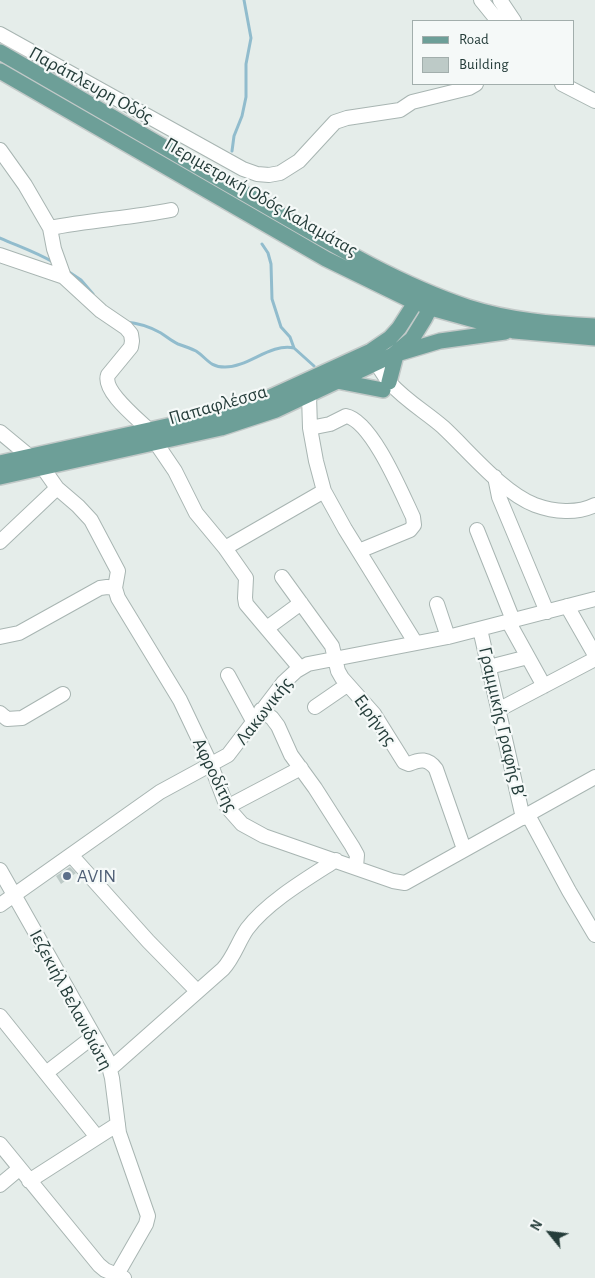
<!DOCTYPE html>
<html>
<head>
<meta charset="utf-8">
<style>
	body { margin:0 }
	#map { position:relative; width:595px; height:1278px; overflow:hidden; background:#e5edea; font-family:"Alegreya Sans",sans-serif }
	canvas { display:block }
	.legend { position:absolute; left:412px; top:20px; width:162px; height:65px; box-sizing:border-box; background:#f5f9f8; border:1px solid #a2aeac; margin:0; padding:6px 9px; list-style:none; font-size:15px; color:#253d3a }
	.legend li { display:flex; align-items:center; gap:10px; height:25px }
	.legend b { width:25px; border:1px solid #a2aeac }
	.north { position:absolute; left:525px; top:1208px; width:50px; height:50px; -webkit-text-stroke:4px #f5f9f8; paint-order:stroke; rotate:299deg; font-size:14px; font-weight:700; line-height:20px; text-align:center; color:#253d3a }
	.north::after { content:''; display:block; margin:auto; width:18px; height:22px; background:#253d3a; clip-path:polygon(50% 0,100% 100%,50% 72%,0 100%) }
</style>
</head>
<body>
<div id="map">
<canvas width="595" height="1278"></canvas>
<ul class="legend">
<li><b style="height:6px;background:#6d9f98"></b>Road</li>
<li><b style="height:14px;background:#bdcac7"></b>Building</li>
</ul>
<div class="north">N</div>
</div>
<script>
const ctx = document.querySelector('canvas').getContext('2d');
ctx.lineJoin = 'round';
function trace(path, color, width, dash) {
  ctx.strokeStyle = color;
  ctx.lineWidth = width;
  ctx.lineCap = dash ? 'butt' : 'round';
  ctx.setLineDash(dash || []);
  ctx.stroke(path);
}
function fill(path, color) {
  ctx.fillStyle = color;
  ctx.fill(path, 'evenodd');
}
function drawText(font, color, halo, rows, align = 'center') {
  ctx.font = font + ' "Alegreya Sans",sans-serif';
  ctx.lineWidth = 4.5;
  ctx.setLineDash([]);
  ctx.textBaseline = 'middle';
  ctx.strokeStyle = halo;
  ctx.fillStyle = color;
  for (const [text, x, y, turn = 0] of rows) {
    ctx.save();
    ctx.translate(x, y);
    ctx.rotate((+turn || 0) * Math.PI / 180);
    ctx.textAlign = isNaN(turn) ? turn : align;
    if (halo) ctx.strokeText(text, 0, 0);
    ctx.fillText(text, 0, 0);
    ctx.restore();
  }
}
trace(new Path2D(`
	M232 151 234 136 242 116 246 97V64L251 38 244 0
	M0 238C18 246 36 252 53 262
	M262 244 268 253 271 264 272 299 281 327 290 337 294 348 314 366
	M66 270 81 280 93 294
	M126 322C137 323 148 326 159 332 165 335 171 341 178 344 184 346 190 348 196 351 207 358 209 367 225 367 249 367 270 343 294 348`), '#91bccd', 3);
fill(new Path2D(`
	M70 867 76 873 61 884 56 876Z`), '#bdcac7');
const minor = new Path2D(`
	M481 0 498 21
	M500 0 514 21
	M0 34 243 169 257 174 269 175 280 173 299 161 335 122 347 118 400 110 412 102 469 88 476 84
	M562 84 595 101
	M0 150 25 185 50 228 54 249 64 277 101 311 126 328 131 334 132 341 131 347 108 375C102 391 138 419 149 430
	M50 228C90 220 131 218 171 210
	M0 255 64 277
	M373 354C377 364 383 375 390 383 406 401 426 412 443 427 469 451 503 493 535 505 554 512 577 514 595 505
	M309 395 310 428 316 461 324 491 345 529 415 642
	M310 428 330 424 346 416C372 421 402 494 413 517L414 525 410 530 359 551
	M0 432 29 456
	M156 443 175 471 196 513 225 548 246 578 245 598 246 604 300 668
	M43 468 57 488 78 506 91 520 118 571 115 588 118 598 180 700 211 765 227 807 242 824 264 836 393 881 405 883 595 777
	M495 477 499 497 547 612
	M477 530 513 620
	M0 542 57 488
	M225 548 324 491
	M282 577 332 646 338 671 342 678 374 714 404 762 409 764C420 759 428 758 436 769L464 849
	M437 604 448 637
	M567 606 595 655
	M508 621 544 686
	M267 628 301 603
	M480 629 523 818
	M0 637 19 633 100 588 107 587 115 588
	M489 667 528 657
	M228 675 253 721
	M315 707 347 685
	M261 710 272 718 278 726 291 755 315 788 352 846 357 855 356 867
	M498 710 595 659
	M0 713 7 719 22 718 63 694
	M227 807 301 768
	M528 815 569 891 595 935
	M71 855 148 941 197 991
	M0 870 107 1059 112 1078 119 1133 148 1216 146 1224 115 1278
	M0 905 160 792 228 755 283 683 296 671 308 664 448 637 595 599
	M0 1016 97 1137
	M110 1069 223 969C234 957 238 942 247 929 267 902 308 878 336 860
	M46 1073 94 1036
	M0 1144 99 1265 105 1270 124 1278
	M29 1181 118 1124
	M0 1185 19 1169`);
const major = new Path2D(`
	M0 52C78 97 155 142 233 187 307 229 386 280 468 307 509 320 552 324 595 326
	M0 71 326 259 408 299 431 308 514 331 595 338
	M400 353 440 341 505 332
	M337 381 383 390
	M389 382 396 355
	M0 463 217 415 255 404 371 351 390 338 399 328 420 295
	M0 477 221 428 276 410 393 355 412 339 425 318 434 300`);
trace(minor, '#a8b5b2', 16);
trace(major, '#c2c9c8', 18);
trace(minor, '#fff', 14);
trace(major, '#6d9f98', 15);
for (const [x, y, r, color] of [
	[67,876,5,"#5c6f8a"]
]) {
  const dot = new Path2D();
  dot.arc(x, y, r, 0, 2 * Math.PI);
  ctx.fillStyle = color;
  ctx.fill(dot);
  trace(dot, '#f5f9f8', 2);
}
drawText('19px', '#253d3a', '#f5f9f8', [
	["Παράπλευρη Οδός",91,85,29],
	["Περιμετρική Οδός Καλαμάτας",261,197,30],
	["Παπαφλέσσα",218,405,-16],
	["Λακωνικής",264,711,-52],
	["Ειρήνης",375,720,54],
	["Γραμμικής Γραφής Β΄",502,723,77],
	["Αφροδίτης",215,775,64],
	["Ιεζεκιήλ Βελανιδιώτη",71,1000,62]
]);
drawText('19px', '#4e5e75', '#f5f9f8', [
	["AVIN",77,876]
], 'left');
</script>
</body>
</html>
